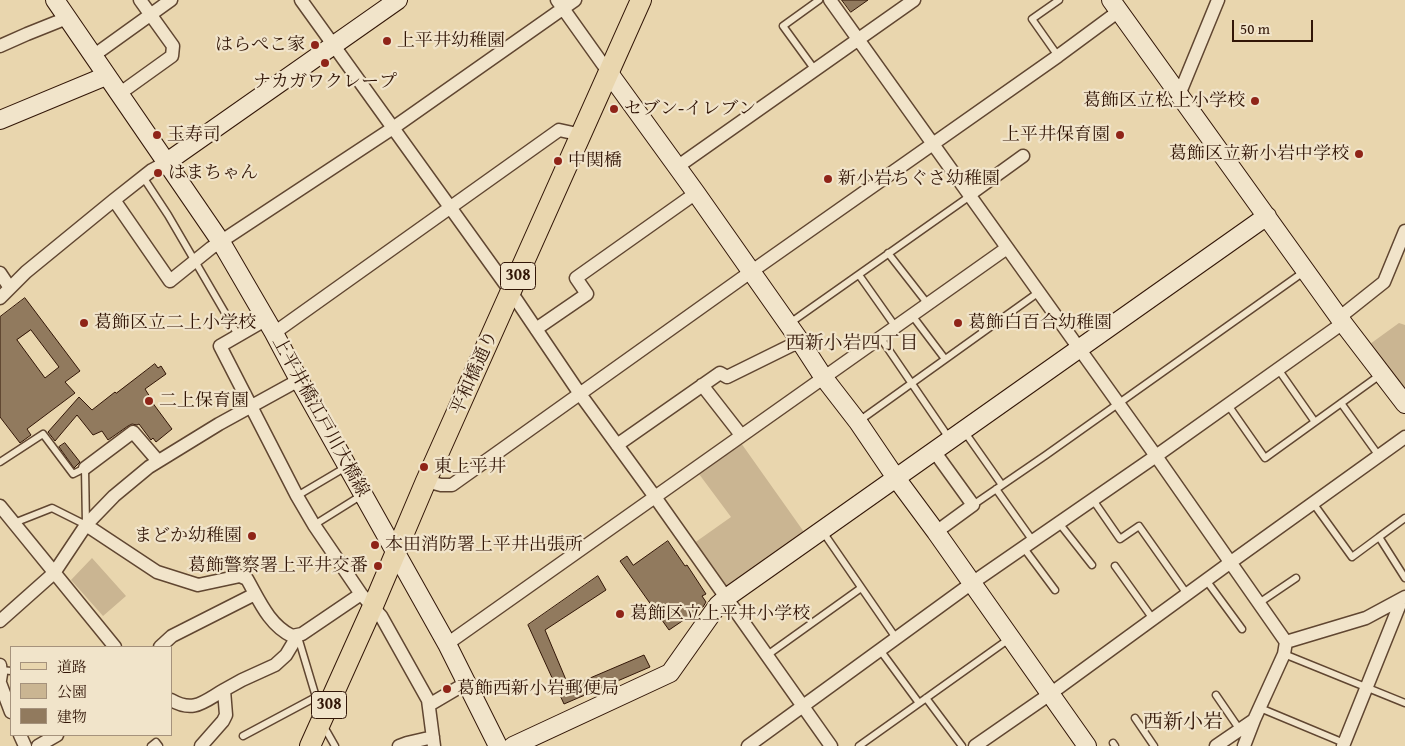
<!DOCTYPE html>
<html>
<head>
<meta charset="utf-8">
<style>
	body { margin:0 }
	#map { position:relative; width:1405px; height:746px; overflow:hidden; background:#e9d6ae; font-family:"Gentium Book Plus","Noto Serif JP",serif }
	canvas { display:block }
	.legend { position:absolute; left:10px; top:646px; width:162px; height:90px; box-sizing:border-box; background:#f1e4ca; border:1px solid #a5927c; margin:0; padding:6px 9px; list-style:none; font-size:15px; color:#321607 }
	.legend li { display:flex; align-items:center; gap:10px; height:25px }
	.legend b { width:25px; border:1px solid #a5927c }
	.scale { position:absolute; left:1232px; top:20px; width:81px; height:22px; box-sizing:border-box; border:2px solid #321607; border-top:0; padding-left:6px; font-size:15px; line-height:18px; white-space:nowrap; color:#321607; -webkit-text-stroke:4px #f1e4ca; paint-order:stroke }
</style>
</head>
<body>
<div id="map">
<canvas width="1405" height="746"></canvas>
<ul class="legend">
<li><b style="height:6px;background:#e9d6ae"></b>道路</li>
<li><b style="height:14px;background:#cab592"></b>公園</li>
<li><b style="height:14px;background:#917a5e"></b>建物</li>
</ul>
<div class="scale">50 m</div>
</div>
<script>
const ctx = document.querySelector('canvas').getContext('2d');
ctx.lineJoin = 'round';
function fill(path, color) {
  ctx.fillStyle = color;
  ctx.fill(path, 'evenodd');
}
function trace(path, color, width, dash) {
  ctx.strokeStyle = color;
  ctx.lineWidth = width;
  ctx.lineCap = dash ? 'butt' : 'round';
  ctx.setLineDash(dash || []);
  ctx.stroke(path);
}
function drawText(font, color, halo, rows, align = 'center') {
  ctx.font = font + ' "Gentium Book Plus","Noto Serif JP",serif';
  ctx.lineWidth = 4.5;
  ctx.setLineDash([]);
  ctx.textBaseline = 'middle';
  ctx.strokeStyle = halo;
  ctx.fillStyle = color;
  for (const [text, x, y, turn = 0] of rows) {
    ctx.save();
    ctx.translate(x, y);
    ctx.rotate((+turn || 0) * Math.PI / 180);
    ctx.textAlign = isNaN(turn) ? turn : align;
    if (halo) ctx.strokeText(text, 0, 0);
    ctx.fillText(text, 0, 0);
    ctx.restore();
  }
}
fill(new Path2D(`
	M1399 323 1405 325V389L1370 344Z
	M741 443 804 532 722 590 690 546 731 517 699 474Z
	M92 558 126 596 103 616 71 580Z`), '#cab592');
const building = new Path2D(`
	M842 0H868L851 12Z
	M25 298 80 371 65 382 75 393 27 429 31 435 20 443 0 417V317ZM31 330 59 367 45 378 17 340Z
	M155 364 158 368 161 366 166 374 145 389 150 397 149 398 172 429 156 442 153 438 151 440 139 424 137 425 132 424 128 426 108 440 102 431 93 435 77 415 55 441 48 432 79 397 92 410 115 392 116 393Z
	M65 443 80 462 74 468 59 447Z
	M668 541 685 566 687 565 706 594 702 596 706 602 703 607 669 630 620 561 627 556 633 565Z
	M598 576 606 590 545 630 569 687 644 655 650 667 564 704 528 625Z`);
fill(building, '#917a5e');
trace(building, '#321607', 1);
const lane = new Path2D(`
	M1058 56 1032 19 1059 0
	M815 70 783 26 819 0
	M143 177 168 215 238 335
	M888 253 927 303
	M859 275 895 326
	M911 314 945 359
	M790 323 970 196
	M880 337 949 438
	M1278 369 1315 422
	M1341 403 1379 456
	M1228 405 1265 458 1380 375
	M859 421 1039 292
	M964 431 1002 485
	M0 462 43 434 73 474 85 468 86 525 52 508 14 523
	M996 489 1033 541
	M297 496 346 467
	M1093 500 1120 539 1139 526 1187 594
	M1313 503 1352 557 1379 537
	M973 505 1046 455 1305 271
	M1405 518 1379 537 1405 578
	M1059 523 1092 565
	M314 525 362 495
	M823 532 896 638
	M1023 547 1055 590
	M1115 566 1153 619
	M1206 580 1242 629
	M1259 603 1296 578
	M298 637 316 697 318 698
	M880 650 919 703
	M1284 654 1405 703
	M766 656 861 588
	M1 670 11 671
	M1216 695 1240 730
	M926 698 962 746
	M1260 708 1344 743
	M1135 718 1154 746
	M322 726 327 732 335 746
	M243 736 316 697
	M1113 743 1115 746
	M151 746 156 742 159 746
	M859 746 1009 639`);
const street = new Path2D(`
	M301 0 511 292 580 394 655 497 831 746
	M557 0 609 73
	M830 0 1156 456 1286 642 1284 654 1254 720 1244 746
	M0 46 27 34 67 18
	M93 56 171 0
	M119 94 172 56 173 46 140 0
	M1179 95 1218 0
	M677 167 914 0
	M969 195 1023 156
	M114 200 170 281 211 248 393 128 575 0
	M0 273 10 288
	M0 298 26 272 114 200 152 170 167 162
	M1340 317 1384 282 1405 231
	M265 320 220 346 297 496 314 525 361 594 381 616 428 700 434 746
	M536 329 587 294 576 278 696 193
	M274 333 559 130 582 135
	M702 385 741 435
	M617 445 720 373 727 377 800 341
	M934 451 973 505 936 532
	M85 468 133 432 158 461
	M426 481 441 485H452L745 276 1058 56 1119 11
	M0 506 115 647
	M86 525 157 572 198 585 240 576 247 579C259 600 269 625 292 636L302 634 361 594
	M0 621 54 573 86 525 114 496 149 467 219 424 299 380
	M1286 642 1366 618 1405 597
	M447 644C634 512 820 379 1007 248
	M160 647 172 636 255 594
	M0 665 1 674 0 680
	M0 683 11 712
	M171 700C194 713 203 702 224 690
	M429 705 468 682
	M20 735 25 746
	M38 746 57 735
	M201 746 223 721 226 715 224 690 242 680 275 665 286 655 298 635
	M399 746 407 743 433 737
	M748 746 972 583 1156 456 1343 323
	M975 746 1050 694 1231 562 1405 437
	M1216 746 1254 720
	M1343 746 1402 599`);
const secondary = new Path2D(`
	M55 0 221 242 274 333 299 380 447 644 498 746
	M1111 0 1343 323 1405 404
	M609 73 696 193 800 341 824 378 858 422 896 478 936 532 1087 746
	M0 120 106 76
	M167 162 398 0
	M513 746 670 673 718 605 726 598 1267 216`);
const primary = new Path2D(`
	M310 746 373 606 426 481 641 0`);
trace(lane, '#604631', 9);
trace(street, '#604631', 15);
trace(secondary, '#321607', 20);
trace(primary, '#321607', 22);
trace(lane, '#f1e4ca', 6);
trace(street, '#f1e4ca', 12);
trace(secondary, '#f1e4ca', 18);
trace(primary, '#e9d6ae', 20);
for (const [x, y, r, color] of [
	[387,41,5,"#8f2418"],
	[315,45,5,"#8f2418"],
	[325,63,5,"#8f2418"],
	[1255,101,5,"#8f2418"],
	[614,109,5,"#8f2418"],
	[157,135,5,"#8f2418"],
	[1120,135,5,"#8f2418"],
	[1359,154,5,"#8f2418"],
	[558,161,5,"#8f2418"],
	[158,173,5,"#8f2418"],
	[828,179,5,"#8f2418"],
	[84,323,5,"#8f2418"],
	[958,323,5,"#8f2418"],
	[149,401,5,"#8f2418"],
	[424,467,5,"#8f2418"],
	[252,536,5,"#8f2418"],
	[375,545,5,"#8f2418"],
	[378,566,5,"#8f2418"],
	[620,614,5,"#8f2418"],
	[447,689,5,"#8f2418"]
]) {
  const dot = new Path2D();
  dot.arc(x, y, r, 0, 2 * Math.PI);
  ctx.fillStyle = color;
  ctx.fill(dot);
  trace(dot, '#f1e4ca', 2);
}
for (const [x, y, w] of [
	[518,276,35],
	[329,705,35]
]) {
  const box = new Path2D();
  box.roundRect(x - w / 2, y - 13.5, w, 27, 4);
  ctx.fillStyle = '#f1e4ca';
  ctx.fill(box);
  trace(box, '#321607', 1);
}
drawText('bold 16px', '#321607', null, [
	["308",518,276],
	["308",329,705]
]);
drawText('18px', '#321607', '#f1e4ca', [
	["上平井幼稚園",397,41],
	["はらぺこ家",305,45,"right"],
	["ナカガワクレープ",325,82,"center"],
	["葛飾区立松上小学校",1245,101,"right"],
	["セブン-イレブン",624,109],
	["玉寿司",167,135],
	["上平井保育園",1110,135,"right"],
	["葛飾区立新小岩中学校",1349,154,"right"],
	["中関橋",568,161],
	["はまちゃん",168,173],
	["新小岩ちぐさ幼稚園",838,179],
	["葛飾区立二上小学校",94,323],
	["葛飾白百合幼稚園",968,323],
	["二上保育園",159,401],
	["東上平井",434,467],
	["まどか幼稚園",242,536,"right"],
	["本田消防署上平井出張所",385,545],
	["葛飾警察署上平井交番",368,566,"right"],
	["葛飾区立上平井小学校",630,614],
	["葛飾西新小岩郵便局",457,689]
], 'left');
drawText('18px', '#321607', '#f1e4ca', [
	["平和橋通り",475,373,-66],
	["上平井橋江戸川大橋線",320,417,61]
]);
drawText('19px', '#321607', '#f1e4ca', [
	["西新小岩四丁目",852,344]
]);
drawText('20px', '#321607', '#f1e4ca', [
	["西新小岩",1183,723]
]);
</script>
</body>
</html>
